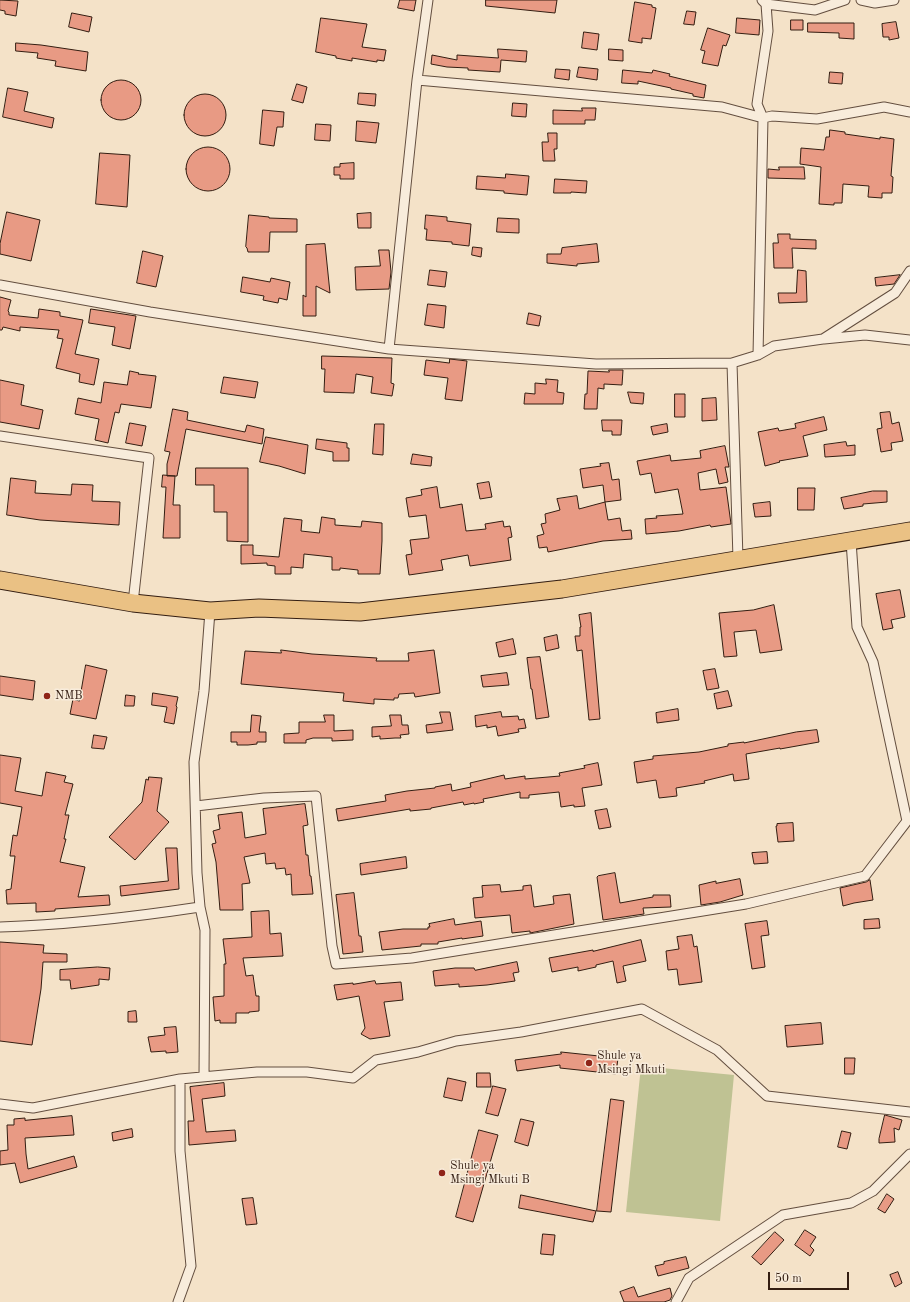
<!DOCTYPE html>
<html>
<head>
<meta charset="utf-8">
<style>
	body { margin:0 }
	#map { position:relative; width:910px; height:1302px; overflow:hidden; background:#f4e2c8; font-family:"Old Standard TT",serif }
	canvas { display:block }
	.scale { position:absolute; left:768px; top:1272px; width:81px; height:18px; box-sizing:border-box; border:2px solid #331d11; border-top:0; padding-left:5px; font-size:12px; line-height:14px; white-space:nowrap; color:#331d11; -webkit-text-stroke:3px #f8ecdb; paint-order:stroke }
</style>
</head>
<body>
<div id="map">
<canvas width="910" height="1302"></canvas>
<div class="scale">50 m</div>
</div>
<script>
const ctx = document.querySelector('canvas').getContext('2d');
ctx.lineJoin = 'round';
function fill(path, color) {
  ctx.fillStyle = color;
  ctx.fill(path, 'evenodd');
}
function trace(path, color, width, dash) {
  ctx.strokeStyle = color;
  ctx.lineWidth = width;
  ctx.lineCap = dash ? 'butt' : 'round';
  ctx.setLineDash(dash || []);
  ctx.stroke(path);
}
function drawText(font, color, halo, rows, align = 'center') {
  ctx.font = font + ' "Old Standard TT",serif';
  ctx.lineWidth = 3;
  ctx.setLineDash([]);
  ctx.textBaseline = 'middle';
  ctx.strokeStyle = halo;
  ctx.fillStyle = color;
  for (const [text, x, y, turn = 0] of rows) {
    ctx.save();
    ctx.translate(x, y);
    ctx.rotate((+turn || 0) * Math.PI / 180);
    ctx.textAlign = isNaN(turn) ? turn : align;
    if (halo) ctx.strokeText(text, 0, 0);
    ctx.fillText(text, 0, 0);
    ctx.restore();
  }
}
fill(new Path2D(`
	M641 1066 734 1075 720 1221 626 1212Z`), '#bfc293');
const building = new Path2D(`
	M0 0 18 1 16 16 5 14V11L0 10Z
	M400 0H416L414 11 398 8Z
	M486 0H557L555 13 486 6Z
	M635 2 652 5V7L656 8 651 39 642 38V43L629 41Z
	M687 11 696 12 694 25 684 24Z
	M72 13 92 17 89 32 69 27Z
	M321 18 367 24 362 47 386 50 384 61 377 60V62L352 58V61L336 58V56L316 52Z
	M737 18 760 20 759 35 736 33Z
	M791 20H803V30H791Z
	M896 22 899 38 889 40V37H883L882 24Z
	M808 23H854V39L839 38V33L808 32Z
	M708 28 730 35 726 46 723 45 718 66 702 63 705 51 701 50Z
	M584 32 599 34 597 50 582 48Z
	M16 43 41 45 88 52 86 71 55 66 56 61 37 58 38 53 16 51Z
	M498 49 527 51 526 62 501 60 500 72 468 70V68L447 67 431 64 432 55 457 60V55L498 58Z
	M609 49 623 50V61L609 60Z
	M579 67 598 69 597 80 577 77Z
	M556 69 570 70 569 80 555 78Z
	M623 70 652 73 653 70 670 74 669 76 706 85 704 98 693 96V94L671 89V88L638 81V84L622 83Z
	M830 72 843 73 842 84 829 83Z
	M101 100a20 20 0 1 1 40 0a20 20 0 1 1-40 0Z
	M297 84 307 87 303 103 292 100Z
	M8 88 28 92 24 111 54 118 52 128 3 117Z
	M359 93 376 94 375 106 358 104Z
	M184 115a21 21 0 1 1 42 0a21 21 0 1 1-42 0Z
	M513 103 527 104 526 117 512 116Z
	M582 108H596L595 120H585V124H553V110L582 111Z
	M263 110 284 112 283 127H277L274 146 260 144Z
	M357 121 379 123 376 143 356 141Z
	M316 124 331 125 330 141 315 140Z
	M830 130 845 132V134L880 139V137L894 139 891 176 893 177 892 193H882V198L868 197 869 186 843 184 842 203H834V205L819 204 821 167 800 164 801 148 824 150 826 137H829Z
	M548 133H557V149H554L555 161H543L542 142H548Z
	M186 169a22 22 0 1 1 44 0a22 22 0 1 1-44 0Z
	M100 153 130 155 127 207 96 204Z
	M354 163V179H340V175H334V167H340V164Z
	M779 167H804L805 179 768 178V169L779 170Z
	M506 174 529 176 527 195 504 193V191L476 189 477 176 505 178Z
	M555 179 587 181 586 193 571 192V193H554Z
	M7 212 40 220 31 261 0 254V244Z
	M371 213V228H358L357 214Z
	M249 215 269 217V218L297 219V232H270L269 252H248L247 248 246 247Z
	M426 215 447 217V221L471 224 469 246 452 244V242L426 240 427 229H425Z
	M498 218 519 219V233L497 232Z
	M778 234H790V239L816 240V249L792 248 793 268H774L773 243H778Z
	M325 244 330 293 316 286V316H303V295L306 297V245Z
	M597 244 599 262 577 264V266L547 263V254H561L562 248Z
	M473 247 482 248 481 257 472 255Z
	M379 250H389L391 272 389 289 356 290 355 267 380 266Z
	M143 251 163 256 156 287 137 283Z
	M430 270 447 272 445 287 428 285Z
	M798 270 806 271 807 302 779 303 778 293H796Z
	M900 275 894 284 876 286 875 278Z
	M243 277 270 282 271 278 290 282 287 300 279 298 278 303 263 300 264 296 241 292Z
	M0 297 11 300 8 311 9 312V315L38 318 39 309 60 312V316L83 320 75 354 99 359 94 385 79 382 80 374 56 368 63 339 57 338 59 330 20 327V331L3 327 2 330H0Z
	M428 304 446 306 444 328 425 325Z
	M91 309 136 316 130 349 112 345 115 327 89 323Z
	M529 313 541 316 539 326 527 324Z
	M322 356 392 358 391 383 394 384 392 396 371 393 373 377 356 374 354 393 324 392 325 369H322Z
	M450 359 467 361 462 401 445 399 448 378 424 375 426 360 449 363Z
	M609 370H623L622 385 604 384V389L598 388 597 409H584L585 394H587L588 371 609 372Z
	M130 371 139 373 138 374 156 376 151 408 121 404 119 413 115 412 108 443 95 440 99 419 75 414 78 398 101 403 104 382 127 385Z
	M224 377 258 382 255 398 221 393Z
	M546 379 558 380 557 392 564 393 563 404H524L525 393 535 394V383L546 384Z
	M0 380 24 385 21 405 43 410 39 429 0 422Z
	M628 392 644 393 643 404 631 403Z
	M675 394H685V417H675Z
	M716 398 717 420 702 421V399Z
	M173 409 188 412 187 420 245 432 247 425 264 429 262 444 186 429 177 476H167V464L170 452 165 451Z
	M890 412 892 424 899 422 903 441 891 443 892 450 881 452 877 429 882 428 880 413Z
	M824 417 827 430 803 436 808 456 779 461 780 462 765 466 758 432 778 428 779 431 796 428 795 424Z
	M602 420H622L621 435H612V431H603Z
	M130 423 146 426 142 446 126 443Z
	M375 424H384L383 455 373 454Z
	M667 424 668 432 653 435 651 427Z
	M266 437 308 445 305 474 279 466 260 462Z
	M317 439 347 443V448H349V461H333V452L316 449Z
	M846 442 847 446 855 445V455L825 457 824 445Z
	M725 446 729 467H725L728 482 719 484 716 469 698 473 700 490 726 487 731 524 711 527 710 525 679 531 646 534 645 519 657 518 656 516 683 514 678 489 655 493 651 473 640 475 637 461 670 455 671 461 701 458 700 451Z
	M413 454 432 457 431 466 411 464Z
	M609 463 612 480 619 479 621 500 605 502 603 485 583 488 580 469 601 466 600 464Z
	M196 468H248V542L227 541V512H214V485H196Z
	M163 475 175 476 173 505H180V538H163L166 487H162Z
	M11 478 36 481 35 493 71 495 72 484 93 485 92 501 120 502 119 525 40 520 7 515Z
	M489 482 492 497 480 499 477 484Z
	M437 487 440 508 462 504 466 531 486 529 485 524 503 521 504 527 510 526 512 537 508 538 511 560 470 566 468 555 441 560 443 570 409 575 406 555 412 554 410 540 429 538 426 515 409 517 406 498 422 495 421 490Z
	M798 488H815L814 510H798Z
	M873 491H887V502L863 504V506L844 509 841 498Z
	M577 496 579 509 605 502 608 520 620 518 622 531 631 530 632 539 603 541 548 552 547 547 539 548 537 536 544 534 541 524 546 523 545 514 560 510 557 499Z
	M770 502 771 516 755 517 753 504Z
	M322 517 335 519V525L361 527 362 521 382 523V541L380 574H358V570L340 568V570H332V557L304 554 303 568 291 567V574H275V566L267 565V563L241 564V545H253V555L279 557 284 518 302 520 301 531 319 533Z
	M900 590 905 617 891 620 893 628 883 630 876 594Z
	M774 605 782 650 760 653 756 630 734 632 737 656 724 657 719 613 753 610Z
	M591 613 600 719 589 720 582 650 577 651 575 636H580V627H581L579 615Z
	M557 635 559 648 546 651 544 638Z
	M513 639 516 654 499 657 496 643Z
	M281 650 312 654 377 658 376 661H409L408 653 434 650 440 693 415 697 414 693 399 694 398 698H394V700L374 699V704L343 701 344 693 241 684 245 651 281 653Z
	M540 657 549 717 536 719 532 689H531L527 658Z
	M86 665 107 670 96 719 70 714 73 699 79 701Z
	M715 669 719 688 707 690 703 671Z
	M507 673 509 685 483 687 481 676Z
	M0 676 35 681 33 700 0 695Z
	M728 691 732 706 717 709 714 694Z
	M153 693 178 697 176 706 177 707 174 724 164 722 167 707 152 705Z
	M126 695 135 696 134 706H125Z
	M678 709 679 720 657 723 656 713Z
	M440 712H450L453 730 427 733 426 725 442 723Z
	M501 712 502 717 518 716 519 720 524 719 526 728 518 729 519 732 498 736 496 726 487 728V725L476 727 475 716Z
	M252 715 261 716 259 732H266V742H257V744L248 745H237V742H231V732H250Z
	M324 715H334V731L353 730V740L332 741V738H313L306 740V743H284V734L299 733V722H325Z
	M390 715H401L402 725H408L409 734 400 735 401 738H395L380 739V736L372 737V727L391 726Z
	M817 730 819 742 780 749V748L746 754 749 779 734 781 733 774 704 781 705 783 676 788 677 796 659 798 656 780 637 783 634 762 653 759V756L699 752 728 746V744L744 742V743L796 732Z
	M94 735 107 737 104 749 92 748Z
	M0 755 21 758 15 791 42 796 46 772 66 776 64 782 73 784 65 815H69L64 839H66L60 862 85 867 78 897 109 895 110 905 55 909V911L36 912V903L7 904 6 890 11 889 15 856H10L13 835 17 836 22 807 0 803Z
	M598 763 602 785 582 788 585 806 574 807V805L561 807 559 792 529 795V798H520V792L483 799 484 802 474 804V803L464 805 463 802 431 808V809L410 811V809L338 821 336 809 386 801 385 795 407 791 435 788V787L451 784 452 791 471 787 470 783 504 775 505 779 525 776V779L560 776 559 773 585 768 584 766Z
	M149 777 162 778 157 811 169 822 135 860 109 837 142 802 146 779 148 780Z
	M305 804 308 825 303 826 306 855H308L310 876H311L313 894 292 895 291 874 286 875 285 868 276 869 275 863 266 864 265 853 244 857 250 883 242 884 243 910H220L216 862 212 844 216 843 213 831 220 829 218 815 242 812 245 838 266 834 263 809Z
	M607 809 611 827 599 829 595 811Z
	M793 823 794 841 778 842 776 826H777V824Z
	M166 848H177L179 889 121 896 120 886 168 881Z
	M767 852 768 863 754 864 752 853Z
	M406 857 407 868 361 875 360 864Z
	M615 873 620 903 653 897V895H670L671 907 643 908 644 914 603 920 597 877 598 876Z
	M740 879 743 895 720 902 701 905 699 885 716 881V883Z
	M870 880 873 900 854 903 843 906 840 888 866 882Z
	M500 885 501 892 523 890V886L531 885 534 907 554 904 553 896 570 894 574 924 530 933V931L512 933 510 915 475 918 473 898 483 897 482 886Z
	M354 893 359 936H361L363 952 343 954 336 895Z
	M269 911 270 934 281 933 283 956 243 958 246 976 253 975 256 996H259V1011L249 1012V1013H236V1023H220V1020L215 1021 213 997 224 996V964H226L223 939 252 937 251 912Z
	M454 919 455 925 481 921 483 936 462 939V938L438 942V944H421V946L382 950 379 932 403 929H428V927H430L429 924Z
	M879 919 880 928 864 929V920Z
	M767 921 769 935 761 936 765 967 752 969 745 924Z
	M692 935 694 947 697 946 702 982 679 985 677 969 668 970 666 951 679 949 677 937Z
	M641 940 646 961 623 966 626 981 617 983 613 961 596 965V967L578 971V967L552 972 549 958 593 950V951Z
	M0 942 44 945 43 953 67 954V962H43L41 989 32 1045 0 1041Z
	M517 962 519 972 513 973 515 981 487 985 459 987V984L435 986 433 971 455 968H474L475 970Z
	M98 967 110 968 109 980 99 979V985L71 989 70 980H60V970Z
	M375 981 376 984 401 982 403 1000 384 1002 390 1036 370 1039 361 1034 365 1028 359 996 337 1000 334 985 353 983V984Z
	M136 1011 137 1022H128V1012Z
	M821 1023 823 1044 787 1047 785 1026Z
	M176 1027 178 1052 166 1053V1051L151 1052 148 1037 165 1035 164 1028Z
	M561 1052 618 1058 616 1074 560 1068V1065L517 1071 515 1060 561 1054Z
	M845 1058H855L854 1074H845Z
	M477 1073H490L491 1087H477Z
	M448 1078 466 1082 462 1101 444 1097Z
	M224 1083 225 1096 202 1099 206 1132 235 1130 236 1141 189 1145 188 1121H194L190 1087Z
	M493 1086 506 1089 498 1116 486 1113Z
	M611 1099 624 1101 611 1212 597 1211Z
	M885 1115 902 1120 899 1130 894 1128 895 1142 879 1143V1139Z
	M72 1116 74 1135 25 1138 26 1154 28 1169 74 1156 77 1167 20 1183 15 1163 0 1165V1151L8 1150 7 1125H14V1119L25 1118V1120Z
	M521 1119 534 1122 528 1146 515 1142Z
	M132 1129 133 1137 113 1141 112 1133Z
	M479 1130 498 1135 473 1222 456 1217Z
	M842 1131 851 1133 847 1149 838 1147Z
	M887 1194 894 1199 885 1213 878 1209Z
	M521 1195 596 1211 593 1222 519 1208Z
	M253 1198 257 1224 246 1225 242 1199Z
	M805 1230 816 1237 810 1246 814 1250 810 1256 795 1245Z
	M775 1232 784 1240 761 1265 752 1257Z
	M543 1234 555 1235 553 1255 541 1254Z
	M686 1257 689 1268 658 1276 655 1266 664 1264V1262Z
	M898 1272 902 1283 895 1287 890 1275Z
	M634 1287 638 1297 670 1288 672 1296 670 1300 664 1302H624L620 1292Z`);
fill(building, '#e89a84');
trace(building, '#331d11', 1);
const street = new Path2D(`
	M762 0 766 4 768 31 757 104 763 118 772 116 817 119 884 107 910 112
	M861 0 875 3 894 0
	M766 4 815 10 845 0
	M417 80 722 107 763 118 758 355
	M0 285 150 312 389 349 596 364 732 363 758 355 774 346 823 339 895 293 910 271
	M824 339 865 335 910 340
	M389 349 417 80 428 0
	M732 363 738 559
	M0 436 149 458 133 603
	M196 806 264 798 316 796 332 946 336 964 412 958 746 904 865 876 907 821 873 662 857 627 851 541
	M0 927C67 925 134 917 200 907
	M204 1076 205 930 200 907 197 873 194 762 204 691 210 611
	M0 1104 33 1108 180 1079
	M178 1302 191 1266 180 1151V1079L257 1072H307L353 1078 376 1060 418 1052 456 1041 521 1032 642 1009 717 1050 767 1096 910 1112
	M676 1302 689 1278 783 1215 851 1203 873 1191 910 1154`);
const highway = new Path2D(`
	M0 580 133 603 210 611 259 608 360 612 562 589 910 531`);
trace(street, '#634e3f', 11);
trace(highway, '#331d11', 19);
trace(street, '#f8ecdb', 9);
trace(highway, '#eac184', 17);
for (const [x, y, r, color] of [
	[47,696,4,"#8f2418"],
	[589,1063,4,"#8f2418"],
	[442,1173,4,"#8f2418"]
]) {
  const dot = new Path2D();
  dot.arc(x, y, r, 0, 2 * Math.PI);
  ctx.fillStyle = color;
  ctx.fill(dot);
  trace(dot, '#f8ecdb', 1.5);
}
drawText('12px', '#331d11', '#f8ecdb', [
	["NMB",55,696],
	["Shule ya",597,1056],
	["Msingi Mkuti",597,1070],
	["Shule ya",450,1166],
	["Msingi Mkuti B",450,1180]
], 'left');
</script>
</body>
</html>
